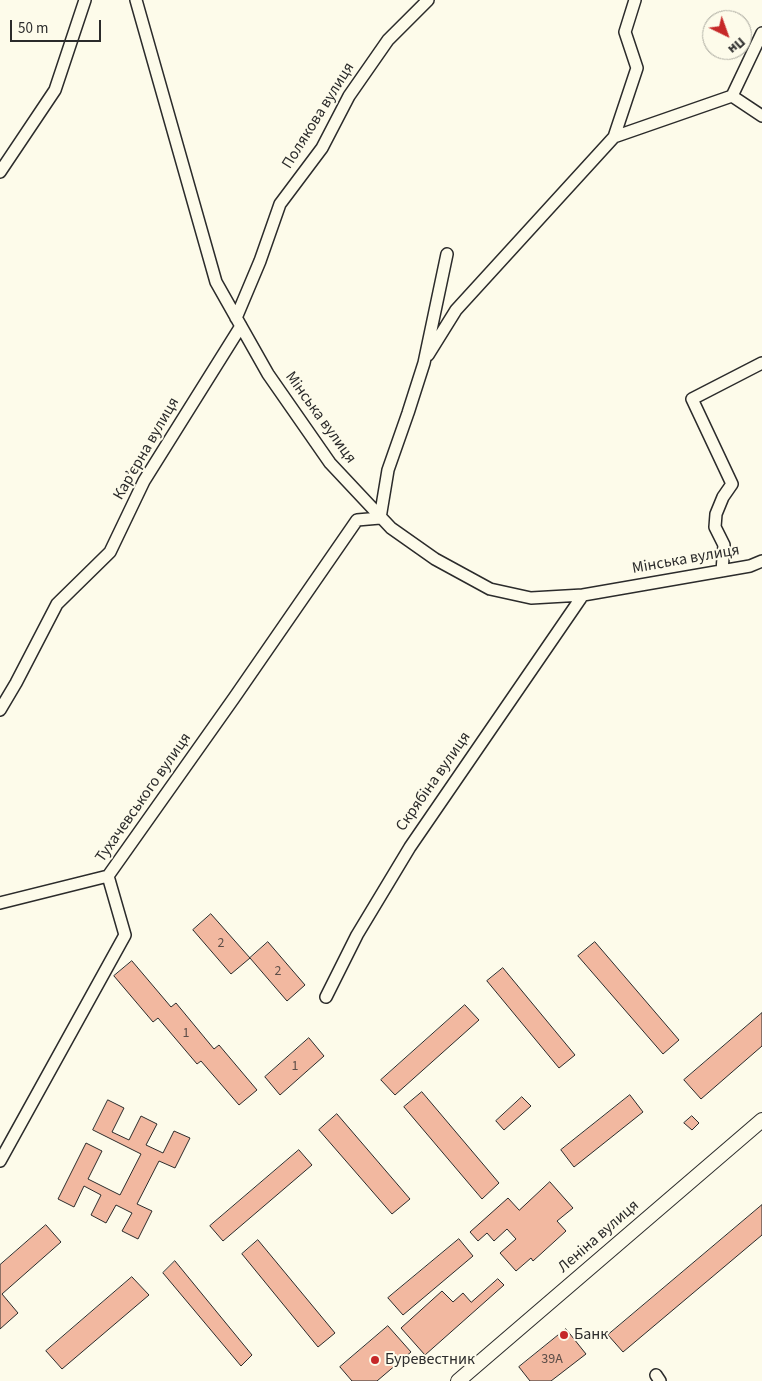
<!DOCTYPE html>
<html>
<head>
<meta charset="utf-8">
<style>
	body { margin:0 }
	#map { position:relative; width:762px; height:1381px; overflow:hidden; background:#fdfbea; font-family:"Source Sans 3",sans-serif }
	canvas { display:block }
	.north { position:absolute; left:702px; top:10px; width:50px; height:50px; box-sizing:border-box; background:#fdfbea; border:1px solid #a9a89e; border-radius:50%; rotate:138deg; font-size:14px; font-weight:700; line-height:20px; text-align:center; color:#2b2b2b }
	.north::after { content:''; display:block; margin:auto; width:18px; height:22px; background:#c62828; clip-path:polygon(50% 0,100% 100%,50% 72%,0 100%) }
	.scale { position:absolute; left:10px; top:20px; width:91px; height:22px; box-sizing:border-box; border:2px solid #2b2b2b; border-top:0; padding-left:6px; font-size:15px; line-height:18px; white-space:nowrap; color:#2b2b2b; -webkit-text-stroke:4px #fdfbea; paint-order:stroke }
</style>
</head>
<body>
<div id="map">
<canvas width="762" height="1381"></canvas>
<div class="north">Пн</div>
<div class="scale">50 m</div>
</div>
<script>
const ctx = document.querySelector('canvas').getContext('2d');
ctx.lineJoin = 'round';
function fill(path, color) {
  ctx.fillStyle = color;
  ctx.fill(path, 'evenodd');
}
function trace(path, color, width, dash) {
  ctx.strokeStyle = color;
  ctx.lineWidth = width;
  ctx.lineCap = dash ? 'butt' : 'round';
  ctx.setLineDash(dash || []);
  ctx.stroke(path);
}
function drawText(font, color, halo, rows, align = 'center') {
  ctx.font = font + ' "Source Sans 3",sans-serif';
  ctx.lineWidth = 4;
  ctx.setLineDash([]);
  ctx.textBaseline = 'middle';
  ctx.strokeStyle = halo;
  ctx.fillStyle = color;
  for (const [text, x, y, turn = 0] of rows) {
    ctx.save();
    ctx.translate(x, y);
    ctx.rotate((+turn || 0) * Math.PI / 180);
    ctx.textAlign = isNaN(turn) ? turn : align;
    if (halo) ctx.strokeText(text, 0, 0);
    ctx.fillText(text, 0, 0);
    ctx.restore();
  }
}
const building = new Path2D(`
	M211 914 250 958 231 974 193 930Z
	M268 942 305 985 287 1001 250 958Z
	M595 942 679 1040 663 1054 578 956Z
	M132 961 171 1007 176 1003 214 1049 219 1045 257 1090 239 1105 201 1061 197 1064 158 1018 153 1022 114 976Z
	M503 968 575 1055 559 1068 487 981Z
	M465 1005 479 1020 395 1095 381 1080Z
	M762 1013V1046L701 1099 684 1080Z
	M309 1038 324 1056 280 1095 265 1077Z
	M422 1092 499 1183 482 1199 404 1107Z
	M630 1095 643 1112 574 1167 561 1150Z
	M522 1097 531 1106 504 1130 496 1121Z
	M108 1100 124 1108 112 1132 129 1140 141 1116 157 1124 146 1145 163 1153 174 1131 190 1138 175 1168 159 1161 137 1204 152 1211 138 1239 122 1231 132 1213 116 1205 106 1223 91 1215 101 1195 84 1186 74 1207 58 1199 86 1143 102 1151 88 1179 120 1195 141 1154 93 1130Z
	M337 1114 410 1199 392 1214 319 1130Z
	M692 1116 699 1123 692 1130 684 1123Z
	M299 1150 312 1165 223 1241 210 1226Z
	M550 1182 573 1208 557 1221 566 1231 533 1261 531 1258 516 1271 500 1253 516 1239 507 1229 494 1241 487 1233 478 1241 470 1232 508 1198 519 1210Z
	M762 1205V1235L623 1352 608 1335Z
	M46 1225 61 1242 2 1294 18 1313 0 1329V1265Z
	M459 1239 473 1256 403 1315 388 1298Z
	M258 1240 335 1333 318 1347 242 1254Z
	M175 1261 252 1355 241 1366 163 1273Z
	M132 1277 149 1295 62 1369 46 1351Z
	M498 1279 504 1285 425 1355 401 1328 442 1291 453 1302 463 1293 471 1302Z
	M388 1326 411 1352 377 1381H352L340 1367Z
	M566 1329 586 1354 551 1381H530L519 1367Z`);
fill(building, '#f2b8a0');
trace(building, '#2b2b2b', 1);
const minor = new Path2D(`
	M136 0 216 282 268 374 330 463 391 528 435 559 490 589 531 598 583 595 750 566 762 561
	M732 96 762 33
	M614 137 637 68 625 32 635 0
	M0 172 55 90 85 0
	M236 318 260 261 280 204 322 148 349 96 388 40 428 0
	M428 355 456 310 614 137 732 96 762 116
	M722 571 724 545 715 527 716 514 723 497 732 484 692 399 762 363
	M0 710 16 683 57 604 110 552 144 481 241 326
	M0 903 108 876
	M326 997 357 935 410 847 583 595
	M0 1161 125 935 108 876 234 698 357 520 380 518 388 470 408 413 424 363 447 254
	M656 1375 660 1381`);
const tertiary = new Path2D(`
	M458 1381 762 1120`);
trace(minor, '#2b2b2b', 14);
trace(tertiary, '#2b2b2b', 16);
trace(minor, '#fdfbea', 11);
trace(tertiary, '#fdfbea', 14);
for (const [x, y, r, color] of [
	[564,1335,5,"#c62828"],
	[375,1360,5,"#c62828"]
]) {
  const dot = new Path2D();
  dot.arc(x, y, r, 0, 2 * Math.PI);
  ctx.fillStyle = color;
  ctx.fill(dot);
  trace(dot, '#fdfbea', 2);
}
drawText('14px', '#5d4e48', null, [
	["2",221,944],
	["2",278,972],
	["1",186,1034],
	["1",295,1067],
	["39А",552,1360]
]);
drawText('16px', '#2b2b2b', '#fdfbea', [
	["Полякова вулиця",319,116,-58],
	["Мінська вулиця",320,418,54],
	["Кар’єрна вулиця",147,449,-60],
	["Мінська вулиця",686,560,-10],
	["Скрябіна вулиця",434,782,-55],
	["Тухачевського вулиця",144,798,-55],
	["Леніна вулиця",599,1237,-41]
]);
drawText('16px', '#2b2b2b', '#fdfbea', [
	["Банк",574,1335],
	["Буревестник",385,1360]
], 'left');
</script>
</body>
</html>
